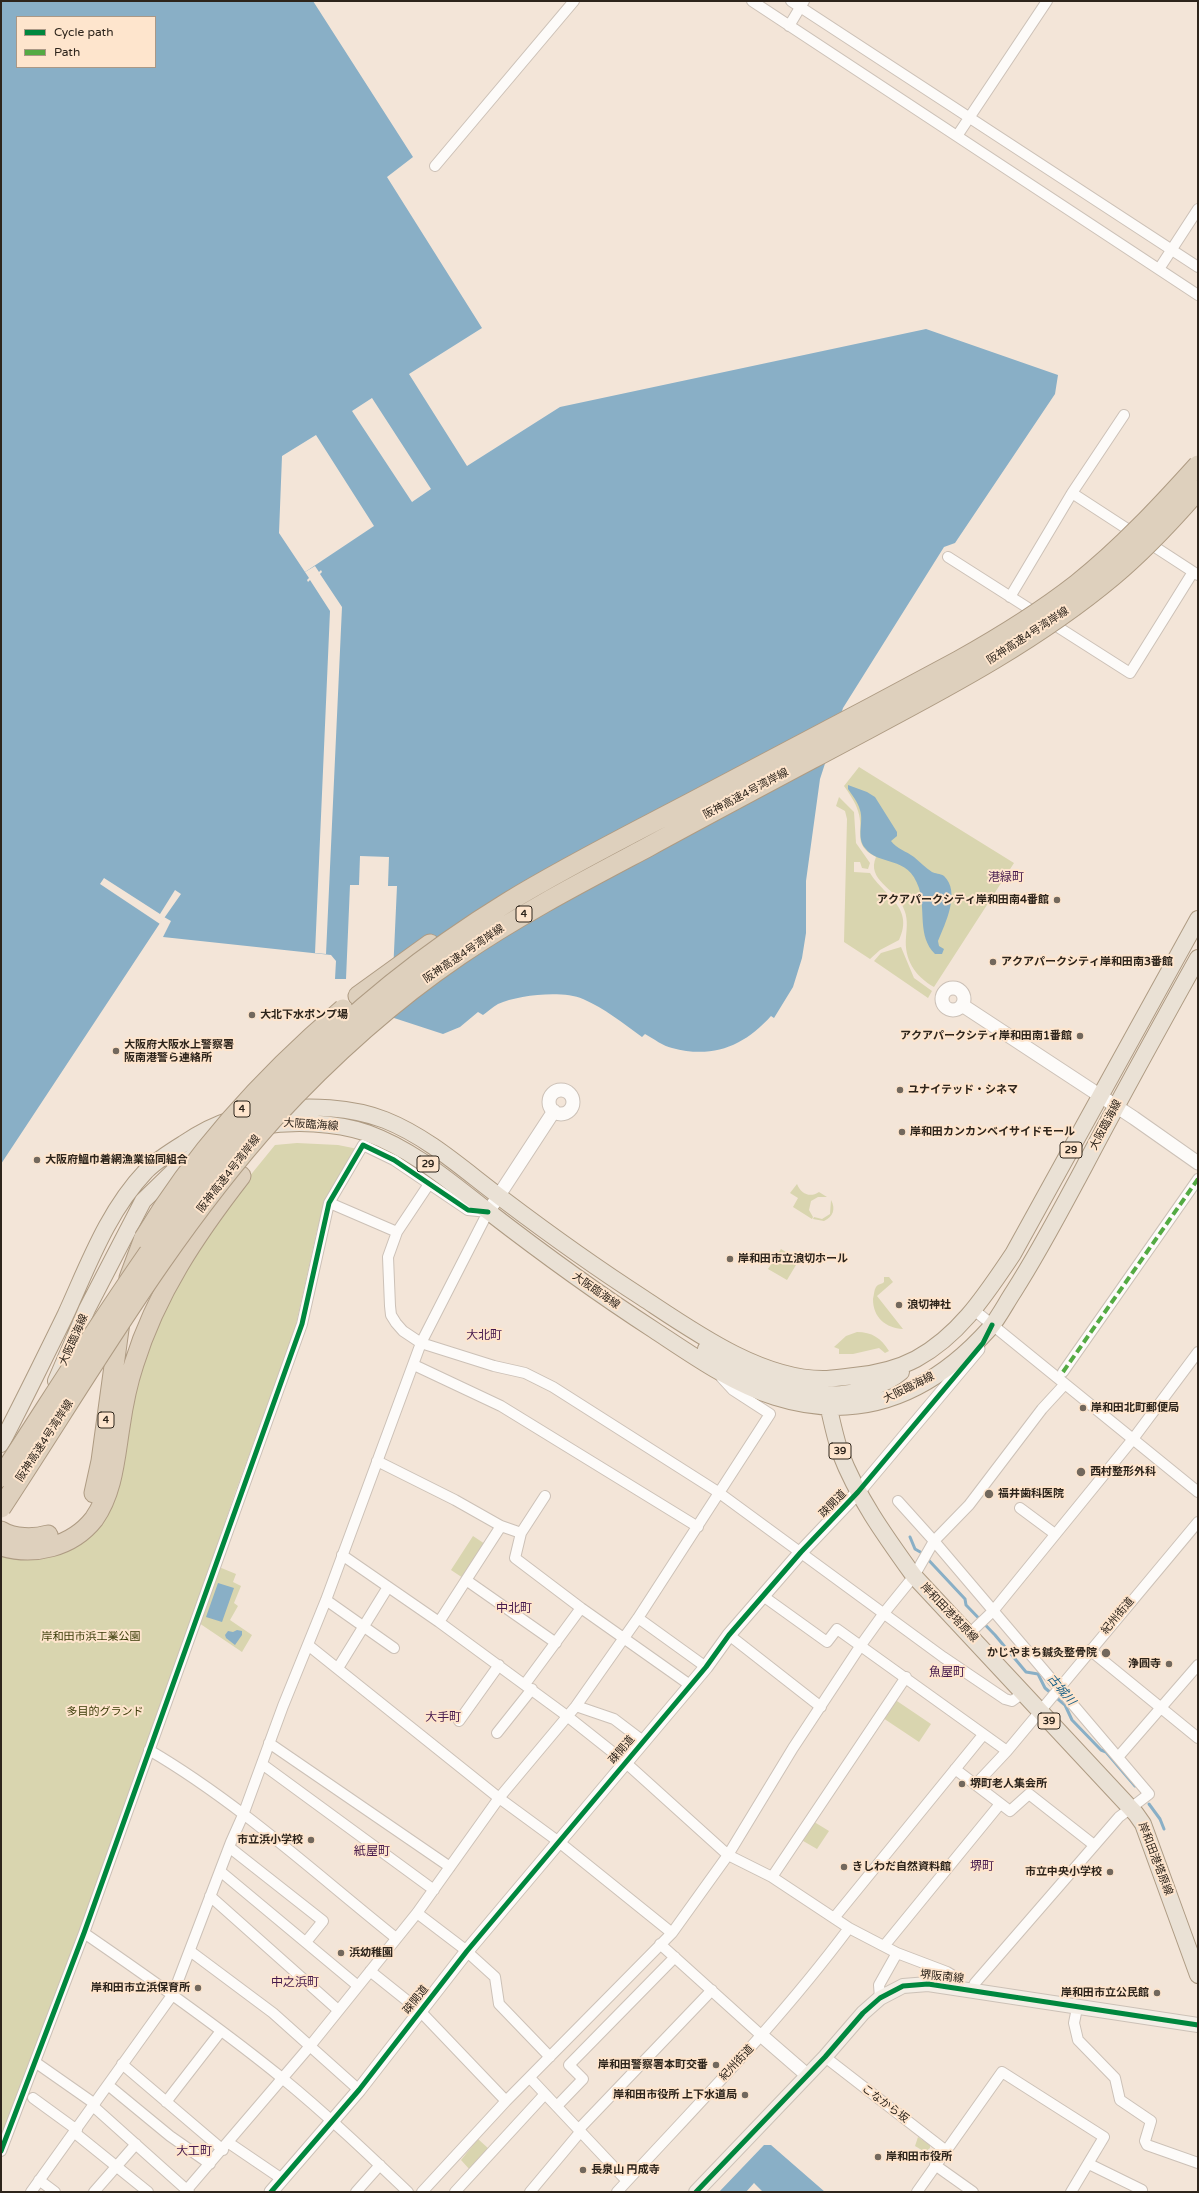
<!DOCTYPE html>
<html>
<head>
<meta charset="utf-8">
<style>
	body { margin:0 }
	#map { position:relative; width:1199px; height:2193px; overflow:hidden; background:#f3e5d8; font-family:"Varela Round",sans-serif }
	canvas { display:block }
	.frame { position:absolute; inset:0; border:2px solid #2d241b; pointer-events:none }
	.legend { position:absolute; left:16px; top:16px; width:140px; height:52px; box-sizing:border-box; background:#fee5cd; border:1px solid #aa9886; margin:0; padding:5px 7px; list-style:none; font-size:12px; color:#2d241b }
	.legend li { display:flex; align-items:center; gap:8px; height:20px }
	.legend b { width:20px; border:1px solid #aa9886 }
</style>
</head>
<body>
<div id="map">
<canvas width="1199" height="2193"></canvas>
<div class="frame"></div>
<ul class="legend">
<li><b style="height:5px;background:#00873e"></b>Cycle path</li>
<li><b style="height:5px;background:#54aa43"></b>Path</li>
</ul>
</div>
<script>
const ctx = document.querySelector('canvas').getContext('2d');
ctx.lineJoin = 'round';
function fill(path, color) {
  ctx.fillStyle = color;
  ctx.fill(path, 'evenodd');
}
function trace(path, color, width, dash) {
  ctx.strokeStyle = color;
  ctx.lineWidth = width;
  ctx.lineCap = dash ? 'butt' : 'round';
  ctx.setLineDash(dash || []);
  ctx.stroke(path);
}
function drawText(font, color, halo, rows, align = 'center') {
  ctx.font = font + ' "Varela Round","Noto Sans JP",sans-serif';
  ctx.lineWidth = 4;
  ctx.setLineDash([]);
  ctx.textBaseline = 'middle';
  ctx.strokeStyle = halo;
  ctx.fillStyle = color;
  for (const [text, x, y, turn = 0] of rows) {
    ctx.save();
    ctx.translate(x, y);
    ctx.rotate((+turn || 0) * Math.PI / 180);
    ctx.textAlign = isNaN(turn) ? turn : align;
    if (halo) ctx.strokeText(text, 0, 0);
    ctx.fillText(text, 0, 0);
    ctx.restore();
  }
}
fill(new Path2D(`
	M859 767 1014 863 934 987C915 976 904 960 906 937 907 926 908 917 903 907 895 888 866 880 876 857 851 844 865 832 858 811 856 803 849 793 844 786Z
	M839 797 854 812 856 843 870 863 868 869 862 868 860 862H854V872L870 873C883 895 915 907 899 940L880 950 870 959 844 942 847 819 845 811 836 806Z
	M901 947 914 978 932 991 928 998 874 961 881 953Z
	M297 1143 338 1145 358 1149 326 1201 317 1230 294 1333 235 1493 142 1765 1 2141V1556L87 1538 138 1374 177 1282 240 1188 275 1145Z
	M797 1184C801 1194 810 1198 819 1192L827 1197H818L811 1201 809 1210 813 1217 812 1219 793 1207 798 1198 790 1193Z
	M831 1200C836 1209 833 1217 824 1221L813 1219 814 1217 822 1219 830 1214Z
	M781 1249 799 1260 787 1280 768 1269Z
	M884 1277H889L893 1282 877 1296 903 1329C886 1328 873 1318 873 1299 874 1295 874 1290 876 1287 879 1283 881 1285 884 1282Z
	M857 1332C872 1332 881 1338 889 1351L885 1353 879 1348 853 1354H839V1349L834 1347 846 1336Z
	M473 1536 485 1544 463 1578 451 1570Z
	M219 1567 236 1574 233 1582 241 1586 234 1603 238 1606 230 1620 252 1635 242 1652 199 1623Z
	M894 1699 931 1724 919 1742 880 1716Z
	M811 1820 829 1831 817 1849 798 1838Z
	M918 2137 930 2145V2148L925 2152 915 2146Z
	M478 2139 489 2149 471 2171 461 2160Z`), '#d9d5af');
fill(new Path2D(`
	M1 1H313L413 157 387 177 482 328 409 374 467 466 560 407 926 329 1058 375 1055 394 955 543 944 547 843 708 820 779 806 881V933L802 958 793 987 774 1018 771 1016C744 1046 713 1059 672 1048 663 1046 654 1039 645 1034L642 1037C623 1023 604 1008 583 999 562 990 518 995 498 1004 493 1007 487 1012 483 1015L478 1012 460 1027 443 1034 391 1017 397 886H388L389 857 360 856 359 885H350L346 979H335L336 961 331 955 163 937 171 921 164 917 1 1164ZM17 17H155V67H17ZM372 398 431 489 412 502 352 411ZM316 435 374 526 305 572 279 533 282 456Z
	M848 785 867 792 875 797 897 832V836L891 841C897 849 906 851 914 857 920 862 926 868 932 872 935 874 940 873 944 876 961 892 945 924 938 941L939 946 944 949 942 954H935C917 936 926 910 919 888 908 854 879 867 865 848 856 837 864 822 860 810 858 802 852 795 848 789Z
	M218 1583 234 1588 222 1622 206 1617Z
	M237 1630 242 1631V1635L235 1645 226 1638 225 1635 228 1631 233 1632Z
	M764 2145H771L825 2192H763L754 2183 746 2192H719Z`), '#89afc6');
fill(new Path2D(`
	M315 566 319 572 321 570 322 572 320 574 342 607 326 954 315 953 330 611 310 580 308 582 307 580 309 578 305 572Z
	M104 878 160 914 175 890 181 894 160 924 100 884Z`), '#f3e5d8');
trace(new Path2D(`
	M910 1537 915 1549 922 1553 965 1599 966 1605 995 1635 1026 1672 1038 1674 1045 1688 1065 1705 1072 1720 1101 1750 1106 1752 1135 1786
	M1149 1804 1160 1819 1164 1829`), '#89afc6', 3);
const minor = new Path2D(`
	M752 1 1198 295
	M791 1 1198 267
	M789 26 804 1
	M957 136 1047 1
	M435 166 574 1
	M1159 269 1198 209
	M1072 493 1198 575
	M948 557 1130 673 1193 572
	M1010 597 1072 493 1124 415
	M429 1184 397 1232 388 1257 390 1306 391 1315 396 1323 403 1331 421 1343 494 1366 525 1373 553 1387 718 1492 943 1657 1005 1699 1012 1701 1023 1693
	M332 1204 397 1232
	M974 1310 1198 1492
	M414 1365 501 1406 698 1527
	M1063 1372 1198 1179
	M377 1461 455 1500 501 1526 521 1533
	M545 1496 521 1533 515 1558 581 1608 690 1685
	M898 1501 934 1541 1149 1794 1119 1817 975 1983 972 1990
	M1020 1508 1055 1534
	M342 1555 439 1622 567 1716 625 1762 728 1855 772 1877 849 1928 897 1953 947 1972 952 1975 955 1988
	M466 1580 556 1643
	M763 1596 827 1642 837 1629 1007 1751
	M326 1600 394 1648
	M638 1618 706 1667
	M439 1622 501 1526
	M969 1634 993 1611 1133 1439 1198 1352
	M729 1635 821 1707
	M308 1645 499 1798 559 1842 672 1933
	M1090 1650 1198 1738
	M338 1668 388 1587
	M525 1684 581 1608
	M576 1706 614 1719 643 1741
	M459 1721 499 1665
	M497 1733 532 1689
	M269 1743 450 1867
	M149 1750C238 1802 316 1874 396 1938
	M1119 1756 1198 1665
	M262 1764 434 1890
	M955 1769 1010 1811 1029 1794 1094 1845
	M976 1784 1007 1751 1198 1522
	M229 1847 323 1921 306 1942
	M220 1871 358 1986
	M772 1877 906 1677
	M210 1896 338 2010
	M417 1913 463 1948 495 1977 499 2004 550 2057
	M834 1918 983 1735
	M84 1933C151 1979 218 2026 282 2078 326 2114 367 2153 408 2192
	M660 1944 762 2036
	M884 1946 1000 1804
	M190 1951 273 2013 359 2090
	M370 1971 420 2011 506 2101
	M880 1998 879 1985 897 1953
	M1077 2008 1074 2023 1078 2040 1115 2078 1120 2100 1151 2121 1145 2141 1147 2145 1198 2163
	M825 2057 945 2150
	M35 2062 95 2104
	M122 2064 223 2150
	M530 2078 627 2181
	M108 2085 170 2136 210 2164
	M33 2098 77 2130
	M166 2102 221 2031
	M93 2106 189 2192
	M557 2106 583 2079 569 2065 675 1957
	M579 2129 712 1990
	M75 2133 148 2192
	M229 2143 282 2179
	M1 2151 84 1933 302 1324 329 1203 363 1145 394 1160 468 1210 488 1212 421 1343 326 1600 283 1706 243 1815 231 1842 173 1994 31 2192
	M1089 2164 1142 2190
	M935 2165 973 2192
	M39 2180 55 2192
	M94 2192 136 2144
	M185 2192 310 2046 417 1913 499 1798 576 1706 638 1618 770 1414 733 1390 721 1377
	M356 2192 380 2165
	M422 2192 506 2101 672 1933 728 1855 793 1748 861 1645 884 1613 914 1576 934 1541 969 1505 1042 1409 1065 1384
	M455 2192 545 2094
	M530 2192 581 2131
	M617 2192C697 2105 778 2023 849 1928
	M917 2192 1002 2072 1104 2137 1071 2192`);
const tertiary = new Path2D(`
	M942 999a11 11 0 1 1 22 0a11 11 0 1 1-22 0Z
	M962 1005 1134 1118 1198 1163
	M549 1102a12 12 0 1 1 24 0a12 12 0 1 1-24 0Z
	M488 1212 554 1111
	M762 2036 807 2075
	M271 2192 359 2090 467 1951 706 1667 729 1635 801 1552 858 1492 978 1349`);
const secondary = new Path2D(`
	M696 2192 825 2057 863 2013 880 1998 903 1986 928 1984 1198 2025`);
const primary = new Path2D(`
	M273 1110C308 1105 352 1107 385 1120 430 1138 466 1172 504 1200 549 1234 595 1267 643 1298 693 1331 760 1379 823 1379 833 1379 844 1377 854 1376 875 1374 897 1369 916 1359 960 1335 986 1294 1013 1254L1198 919
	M260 1126C294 1121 334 1122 367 1133 414 1150 450 1182 489 1212 542 1253 597 1293 654 1330 692 1355 731 1383 775 1397 861 1424 932 1393 990 1328 999 1317 1006 1303 1014 1291 1039 1252 1061 1210 1083 1169 1120 1098 1159 1028 1198 958
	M706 1349C754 1380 814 1409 872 1387 882 1384 893 1379 901 1372
	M56 1381 87 1309 143 1201 180 1165 202 1151
	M826 1395C830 1414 834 1433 840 1452 857 1497 886 1537 914 1576L1136 1814 1143 1824 1198 1975
	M1 1444C23 1402 44 1359 65 1316 88 1266 107 1212 146 1171 157 1160 170 1152 183 1144 198 1134 214 1125 231 1120`);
const motorway = new Path2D(`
	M358 996 430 944
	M129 1278 144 1238
	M94 1493 101 1461 120 1322
	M1 1531C14 1539 34 1539 48 1535
	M1 1546C34 1556 72 1547 94 1519 113 1492 115 1458 120 1427 123 1406 127 1385 134 1364 156 1293 196 1234 241 1176`);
trace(minor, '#ccc1b7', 12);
trace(tertiary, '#ccc1b7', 15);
trace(secondary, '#ccc1b7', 16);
trace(primary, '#ae9b83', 18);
trace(motorway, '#ae9b83', 21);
trace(minor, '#fdfbf9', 10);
trace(tertiary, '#fdfbf9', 13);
trace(secondary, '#f4eee6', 14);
trace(primary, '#eae1d5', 16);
trace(motorway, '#ded0bd', 19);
const motorwayBridge = new Path2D(`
	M144 1238C196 1151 267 1074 343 1009
	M1 1477C90 1341 175 1198 287 1080 352 1012 428 951 508 902 567 866 629 835 690 803 779 756 869 709 958 661 999 638 1040 613 1077 584 1122 548 1160 507 1198 465
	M1 1508C87 1377 167 1237 273 1119 329 1058 391 1002 460 955 520 914 584 881 648 847 721 807 795 768 868 729 953 684 1039 638 1113 576 1144 550 1172 520 1198 490`);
trace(motorwayBridge, '#ae9b83', 21, []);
trace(motorwayBridge, '#ded0bd', 19);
trace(new Path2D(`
	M1063 1372 1198 1179`), '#54aa43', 4, [8, 4]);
trace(new Path2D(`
	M1 2151 84 1933 302 1324 329 1203 363 1145 394 1160 468 1210 488 1212
	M271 2192 359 2090 467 1951 706 1667 729 1635 801 1552 858 1492 983 1343 992 1325
	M696 2192 825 2057 863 2013 880 1998 903 1986 928 1984 1198 2025`), '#00873e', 5);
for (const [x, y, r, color] of [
	[1057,900,4,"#72685d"],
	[993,962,4,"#72685d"],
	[252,1015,4,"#72685d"],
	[1080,1036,4,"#72685d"],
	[116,1051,4,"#72685d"],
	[900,1090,4,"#72685d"],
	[902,1132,4,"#72685d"],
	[37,1160,4,"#72685d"],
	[730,1259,4,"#72685d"],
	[899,1305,4,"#72685d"],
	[1083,1408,4,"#72685d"],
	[1081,1472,5,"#72685d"],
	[989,1494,5,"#72685d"],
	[1106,1653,5,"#72685d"],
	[1169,1664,4,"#72685d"],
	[962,1784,4,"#72685d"],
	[311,1840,4,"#72685d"],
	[844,1867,4,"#72685d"],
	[1110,1872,4,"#72685d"],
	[341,1953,4,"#72685d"],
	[198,1988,4,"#72685d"],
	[1157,1993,4,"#72685d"],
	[716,2065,4,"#72685d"],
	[745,2095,4,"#72685d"],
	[878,2157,4,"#72685d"],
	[583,2170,4,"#72685d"]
]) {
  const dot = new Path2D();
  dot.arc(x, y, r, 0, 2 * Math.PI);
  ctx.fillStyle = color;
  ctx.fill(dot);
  trace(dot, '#fee5cd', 1.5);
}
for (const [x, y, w] of [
	[524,914,16],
	[242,1109,16],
	[1071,1150,22],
	[428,1164,22],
	[106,1420,16],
	[840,1451,22],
	[1049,1721,22]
]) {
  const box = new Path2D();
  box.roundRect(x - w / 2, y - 8, w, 16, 3);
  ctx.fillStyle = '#fee5cd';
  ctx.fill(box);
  trace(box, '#2d241b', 1);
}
drawText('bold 10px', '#2d241b', null, [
	["4",524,914],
	["4",242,1109],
	["29",1071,1150],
	["29",428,1164],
	["4",106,1420],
	["39",840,1451],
	["39",1049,1721]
]);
drawText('11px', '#2d241b', '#fee5cd', [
	["阪神高速4号湾岸線",1028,636,-33],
	["阪神高速4号湾岸線",746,794,-28],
	["阪神高速4号湾岸線",464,954,-34],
	["大阪臨海線",311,1125,4],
	["大阪臨海線",1106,1125,-62],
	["阪神高速4号湾岸線",229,1174,-52],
	["大阪臨海線",596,1291,35],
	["大阪臨海線",74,1340,-66],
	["大阪臨海線",909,1388,-26],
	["阪神高速4号湾岸線",45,1441,-57],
	["疎開道",833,1504,-46],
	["岸和田港塔原線",949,1613,46],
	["紀州街道",1118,1616,-50],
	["疎開道",622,1750,-50],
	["岸和田港塔原線",1155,1859,69],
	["堺阪南線",942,1977,6],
	["疎開道",416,2000,-52],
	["紀州街道",737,2063,-47],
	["こなから坂",885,2104,37]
]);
drawText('bold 11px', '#2d241b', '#fee5cd', [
	["アクアパークシティ岸和田南4番館",1049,900,"right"],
	["アクアパークシティ岸和田南3番館",1001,962],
	["大北下水ポンプ場",260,1015],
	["アクアパークシティ岸和田南1番館",1072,1036,"right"],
	["大阪府大阪水上警察署",124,1045],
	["阪南港警ら連絡所",124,1058],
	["ユナイテッド・シネマ",908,1090],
	["岸和田カンカンベイサイドモール",910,1132],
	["大阪府鰮巾着網漁業協同組合",45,1160],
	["岸和田市立浪切ホール",738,1259],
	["浪切神社",907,1305],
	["岸和田北町郵便局",1091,1408],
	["西村整形外科",1090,1472],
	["福井歯科医院",998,1494],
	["かじやまち鍼灸整骨院",1097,1653,"right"],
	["浄圓寺",1161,1664,"right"],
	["堺町老人集会所",970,1784],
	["市立浜小学校",303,1840,"right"],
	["きしわだ自然資料館",852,1867],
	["市立中央小学校",1102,1872,"right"],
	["浜幼稚園",349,1953],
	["岸和田市立浜保育所",190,1988,"right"],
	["岸和田市立公民館",1149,1993,"right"],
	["岸和田警察署本町交番",708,2065,"right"],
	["岸和田市役所 上下水道局",737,2095,"right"],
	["岸和田市役所",886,2157],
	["長泉山 円成寺",591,2170]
], 'left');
drawText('11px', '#393a06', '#fee5cd', [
	["岸和田市浜工業公園",91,1637],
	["多目的グランド",105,1712]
]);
drawText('12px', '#46194c', '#fee5cd', [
	["港緑町",1006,878],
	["大北町",484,1336],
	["中北町",514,1609],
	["魚屋町",947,1673],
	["大手町",443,1718],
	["紙屋町",372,1852],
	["堺町",982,1867],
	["中之浜町",295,1983],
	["大工町",194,2152]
]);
drawText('italic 12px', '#165e85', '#fee5cd', [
	["古城川",1061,1690,50]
]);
</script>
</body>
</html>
